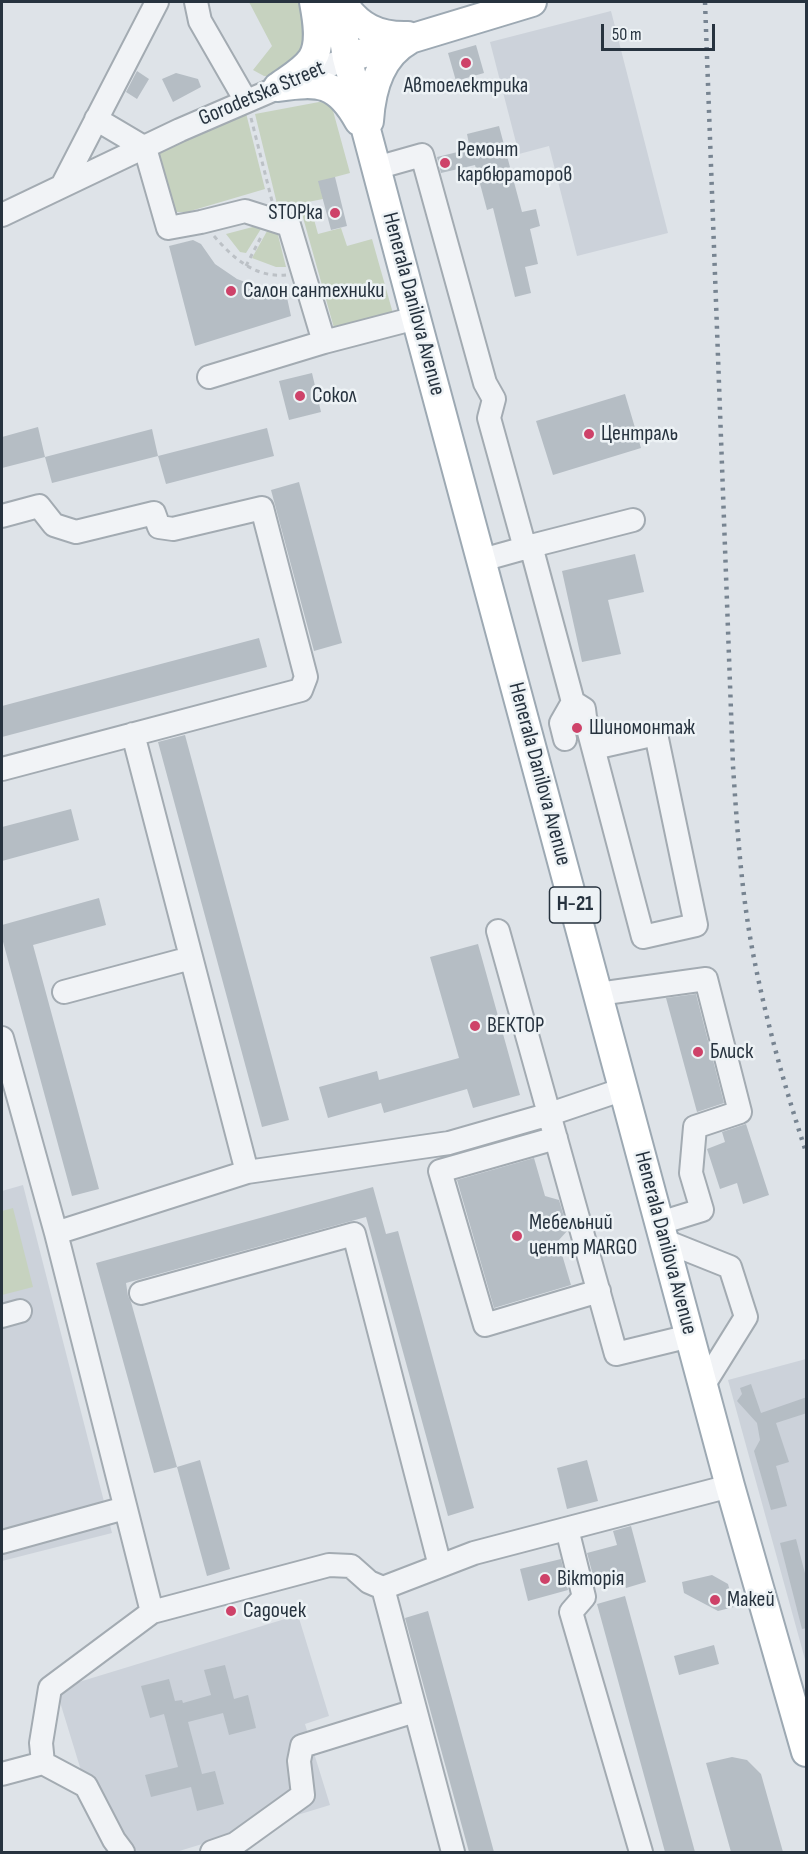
<!DOCTYPE html>
<html>
<head>
<meta charset="utf-8">
<style>
	body { margin:0 }
	#map { position:relative; width:808px; height:1854px; overflow:hidden; background:#dee3e8; font-family:"Sofia Sans Condensed",sans-serif }
	canvas { display:block }
	.frame { position:absolute; inset:0; border:3px solid #27333f; pointer-events:none }
	.scale { position:absolute; left:601px; top:24px; width:114px; height:27px; box-sizing:border-box; border:3px solid #27333f; border-top:0; padding-left:8px; font-size:18px; line-height:21px; white-space:nowrap; color:#27333f; -webkit-text-stroke:4px #edf2f5; paint-order:stroke }
</style>
</head>
<body>
<div id="map">
<canvas width="808" height="1854"></canvas>
<div class="frame"></div>
<div class="scale">50 m</div>
</div>
<script>
const ctx = document.querySelector('canvas').getContext('2d');
ctx.lineJoin = 'round';
function fill(path, color) {
  ctx.fillStyle = color;
  ctx.fill(path, 'evenodd');
}
function trace(path, color, width, dash) {
  ctx.strokeStyle = color;
  ctx.lineWidth = width;
  ctx.lineCap = dash ? 'butt' : 'round';
  ctx.setLineDash(dash || []);
  ctx.stroke(path);
}
function drawText(font, color, halo, rows, align = 'center') {
  ctx.font = font + ' "Sofia Sans Condensed",sans-serif';
  ctx.lineWidth = 5;
  ctx.setLineDash([]);
  ctx.textBaseline = 'middle';
  ctx.strokeStyle = halo;
  ctx.fillStyle = color;
  for (const [text, x, y, turn = 0] of rows) {
    ctx.save();
    ctx.translate(x, y);
    ctx.rotate((+turn || 0) * Math.PI / 180);
    ctx.textAlign = isNaN(turn) ? turn : align;
    if (halo) ctx.strokeText(text, 0, 0);
    ctx.fillText(text, 0, 0);
    ctx.restore();
  }
}
fill(new Path2D(`
	M611 11 668 233 577 256 549 146 519 154 490 42Z
	M23 1185 112 1533 2 1561V1191Z
	M806 1359V1663L728 1380Z
	M298 1615 329 1716 305 1724 330 1805 176 1852H106L56 1689Z`), '#ccd2da');
fill(new Path2D(`
	M249 2H301L308 51 277 77 264 76 253 70 272 46Z
	M319 102 327 103 332 107 350 173 335 177 323 199 278 208 255 114Z
	M245 109 265 189 187 212H177L170 208 150 153Z
	M312 212 318 234 341 228 347 246 372 239 394 317 334 328 302 214Z
	M264 224 246 253 240 252 226 234Z
	M271 224 276 227 286 267H276L252 258Z
	M13 1208 33 1287 2 1295V1211Z`), '#c6d2bf');
fill(new Path2D(`
	M476 45 484 73 456 81 448 53Z
	M137 71 149 79 137 99 126 92Z
	M176 73 198 79 201 87 173 102 162 79Z
	M499 126 522 212 536 209 540 226 530 229 538 264 525 267 531 293 515 297 493 208 487 210 475 165 441 173 437 157 470 149 467 134Z
	M335 177 347 226 331 230 318 181Z
	M193 240 201 244 215 264 237 279 256 286 278 289 286 293 291 316 195 346 169 246Z
	M312 373 321 412 289 420 279 381Z
	M625 394 641 448 553 475 536 421Z
	M38 427 45 457 2 468V437Z
	M267 428 274 456 166 484 158 456Z
	M152 429 158 456 52 483 45 457Z
	M299 482 342 643 314 651 271 490Z
	M635 554 644 592 608 600 621 654 582 662 562 571Z
	M259 638 267 667 2 737V706Z
	M185 735 289 1120 262 1127 158 742Z
	M71 809 79 840 2 861V827Z
	M99 898 106 925 33 945 99 1189 72 1196 2 938V925Z
	M478 944 520 1095 473 1108 467 1089 384 1113 381 1103 328 1118 319 1087 377 1071 379 1080 459 1058 430 957Z
	M696 994 724 1103 697 1112 666 998Z
	M746 1124 769 1195 743 1204 737 1183 720 1189 707 1149 725 1142 722 1132Z
	M534 1158 545 1196 559 1200 568 1230 558 1241 571 1285 494 1308 457 1180Z
	M373 1187 386 1234 398 1231 474 1508 448 1516 366 1217 126 1283 128 1296 131 1302 177 1467 154 1473 96 1263Z
	M751 1384 761 1413 807 1397V1413L776 1423 789 1462 776 1466 787 1506 771 1510 754 1451 760 1440 757 1423 737 1401 742 1394 740 1388Z
	M200 1460 230 1569 207 1576 177 1467Z
	M587 1460 598 1501 567 1509 557 1468Z
	M631 1526 646 1582 626 1588 622 1572 594 1579 587 1553 617 1545 613 1531Z
	M796 1539 807 1581V1628L802 1629 780 1543Z
	M561 1559 568 1590 528 1601 520 1569Z
	M712 1575 728 1584 734 1607 718 1611 684 1593 682 1582Z
	M625 1596 695 1852H665L597 1604Z
	M428 1611 494 1852H469L405 1618Z
	M714 1645 719 1664 679 1675 674 1656Z
	M225 1665 234 1699 248 1695 256 1728 229 1735 223 1713 188 1722 202 1774 215 1771 224 1804 197 1811 191 1787 151 1797 145 1775 178 1767 164 1714 150 1718 141 1686 169 1679 175 1701 182 1700 183 1703 211 1695 204 1670Z
	M732 1757 747 1760 761 1774 783 1852H731L706 1763Z`), '#b5bdc4');
const minor = new Path2D(`
	M196 2 200 21 246 101
	M96 119 145 148 168 228 201 222 245 211 289 225 324 342 209 377
	M376 168 422 155 485 383 494 399 489 418 525 548 482 560
	M62 186 157 2
	M2 215 180 130 347 58
	M324 342 416 318
	M2 516 39 506 54 525 76 532 154 513 159 527 173 529 262 508 306 677 301 690 2 769
	M531 546 633 520
	M525 548 531 546 573 702 584 709 585 717 643 937 696 925 656 734 594 748
	M133 734 247 1172
	M565 739 561 723 573 702
	M498 931 616 1354 690 1336
	M64 992 191 958
	M598 994 706 979 740 1112 695 1127 691 1173 702 1210 660 1223
	M2 1038 56 1233
	M556 1138 440 1171 485 1325 599 1291
	M665 1241 730 1267 746 1317 703 1386
	M141 1293 354 1234 440 1566
	M2 1316 20 1311
	M567 1529 584 1597 571 1612 641 1852
	M2 1542 125 1508
	M383 1588 453 1852
	M152 1612 56 1233 247 1172 449 1143 550 1114 624 1089
	M43 1763 86 1786 114 1840 123 1852
	M2 1774 43 1763 41 1743 50 1688 152 1612 329 1565 351 1566 369 1582 383 1588 474 1553 730 1486
	M212 1852 235 1844 303 1795 299 1761 302 1746 415 1711`);
const major = new Path2D(`
	M338 2 347 58 416 318 730 1486 806 1752
	M342 2C358 27 378 37 408 36
	M347 58 532 2
	M278 87C319 81 337 81 359 121
	M278 87C289 79 304 71 312 59 322 44 317 18 314 2
	M369 121C371 90 380 56 409 40`);
trace(minor, '#a3abb2', 26);
trace(major, '#9da9b3', 32);
trace(new Path2D(`
	M251 118 272 201
	M214 236C233 258 255 278 286 275
	M246 266 262 235`), '#bcc1c6', 3, [4.5, 4.5]);
trace(minor, '#f1f3f6', 22);
trace(major, '#fff', 28);
trace(new Path2D(`
	M705 2 733 766C737 826 741 888 752 948 765 1017 784 1085 806 1152`), '#778491', 4.5, [3, 6]);
for (const [x, y, r, color] of [
	[466,63,6,"#ce4269"],
	[445,163,6,"#ce4269"],
	[335,213,6,"#ce4269"],
	[231,291,6,"#ce4269"],
	[300,396,6,"#ce4269"],
	[589,434,6,"#ce4269"],
	[577,728,6,"#ce4269"],
	[475,1026,6,"#ce4269"],
	[698,1052,6,"#ce4269"],
	[517,1236,6,"#ce4269"],
	[545,1579,6,"#ce4269"],
	[715,1600,6,"#ce4269"],
	[231,1611,6,"#ce4269"]
]) {
  const dot = new Path2D();
  dot.arc(x, y, r, 0, 2 * Math.PI);
  ctx.fillStyle = color;
  ctx.fill(dot);
  trace(dot, '#edf2f5', 2);
}
for (const [x, y, w] of [
	[575,905,51]
]) {
  const box = new Path2D();
  box.roundRect(x - w / 2, y - 18, w, 36, 4.5);
  ctx.fillStyle = '#edf2f5';
  ctx.fill(box);
  trace(box, '#27333f', 1.5);
}
drawText('bold 21px', '#27333f', null, [
	["Н-21",575,905]
]);
drawText('22px', '#27333f', '#edf2f5', [
	["Автоелектрика",466,86,"center"],
	["Ремонт",457,150],
	["карбюраторов",457,175],
	["STOPка",323,213,"right"],
	["Салон сантехники",243,291],
	["Сокол",312,396],
	["Централь",601,434],
	["Шиномонтаж",589,728],
	["ВЕКТОР",487,1026],
	["Блиск",710,1052],
	["Мебельний",529,1223],
	["центр MARGO",529,1248],
	["Вікторія",557,1579],
	["Макей",727,1600],
	["Садочек",243,1611]
], 'left');
drawText('22px', '#27333f', '#edf2f5', [
	["Gorodetska Street",262,94,-23],
	["Henerala Danilova Avenue",413,304,75],
	["Henerala Danilova Avenue",539,774,75],
	["Henerala Danilova Avenue",665,1243,75]
]);
</script>
</body>
</html>
